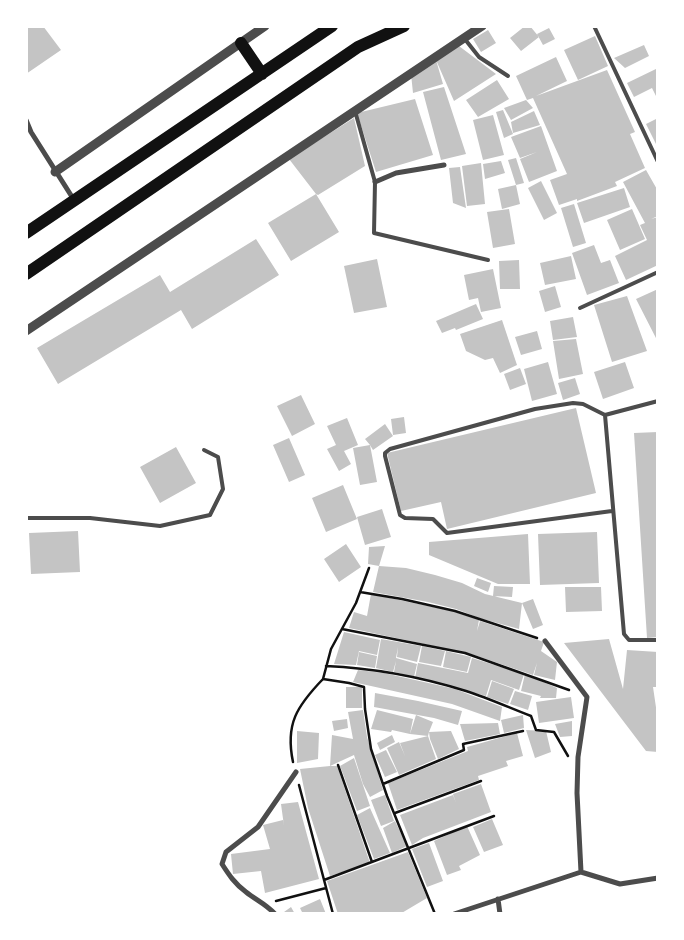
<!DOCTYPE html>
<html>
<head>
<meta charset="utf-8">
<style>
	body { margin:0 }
	#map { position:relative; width:684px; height:940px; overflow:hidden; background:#fff; font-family:Manrope,sans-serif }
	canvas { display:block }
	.frame { position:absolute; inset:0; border:28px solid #fff; pointer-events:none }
</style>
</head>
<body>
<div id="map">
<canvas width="684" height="940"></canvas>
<div class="frame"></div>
</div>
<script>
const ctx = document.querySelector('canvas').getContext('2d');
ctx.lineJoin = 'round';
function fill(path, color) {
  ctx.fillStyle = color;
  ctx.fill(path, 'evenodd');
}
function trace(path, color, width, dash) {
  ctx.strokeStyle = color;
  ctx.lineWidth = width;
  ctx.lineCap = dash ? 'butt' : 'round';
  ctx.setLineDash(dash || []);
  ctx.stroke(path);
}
fill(new Path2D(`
	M26 26H43L61 50 26 74Z
	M525 26H530L539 37 521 51 510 38Z
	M549 28 555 39 543 45 537 34Z
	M488 30 496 43 481 52 473 39Z
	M595 36 608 66 578 80 564 50Z
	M644 45 649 56 625 68 614 58Z
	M459 46 496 74 454 101 436 60Z
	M556 57 567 81 536 96 607 70 635 132 630 134 645 168 615 182 617 186 577 201V199L559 205 550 180 567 174 533 98 527 100 516 76Z
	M436 60 443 84 413 93 411 74Z
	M658 68V100L652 88 634 97 627 83Z
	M497 80 509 99 478 117 466 100Z
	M444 87 466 154 441 160 423 92Z
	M415 99 433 155 376 172 357 113Z
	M526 100 533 108 511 120 504 108Z
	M503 110 513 134 504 138 496 112Z
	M534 111 540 125 513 133 511 122Z
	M493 115 504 155 483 160 473 120Z
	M354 118 365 166 318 195 316 194 339 232 291 261 268 223 316 194 289 159Z
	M658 118V148L646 124Z
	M541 126 557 171 529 182 520 159 537 152 520 158 511 137Z
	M516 158 524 183 516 185 508 160Z
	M501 161 505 173 485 179 483 164Z
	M481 163 485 204 467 206 462 166Z
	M460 167 466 208 453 203 449 168Z
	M646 170 658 191V216L651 219 658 217V265L626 280 615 256 647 240 640 225 645 223 623 182Z
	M541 181 557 213 544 220 528 188Z
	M516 185 520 204 502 209 498 189Z
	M624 188 630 207 584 223 577 203Z
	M574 204 586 243 573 247 561 208Z
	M509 209 515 244 493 248 487 212Z
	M632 209 645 239 620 250 607 220Z
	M256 239 279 275 192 329 181 310 58 384 37 348 160 275 170 292Z
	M594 245 601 263 610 260 619 283 587 295 572 253Z
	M571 256 576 279 545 285 540 263Z
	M377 259 387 307 354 313 344 266Z
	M519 260 520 289H500L499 261Z
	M493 269 501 308 481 312 478 298 469 300 464 275Z
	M555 286 561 307 545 312 539 291Z
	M658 289V342L636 299Z
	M627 296 647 351 612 362 594 305Z
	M476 304 483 319 456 330 455 328 442 333 436 321Z
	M573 317 577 337 553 340 550 321Z
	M502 320 517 365 500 373 493 358 485 360 466 351 460 334Z
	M537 331 542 349 521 355 515 337Z
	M576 339 583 374 559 379 553 341Z
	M548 362 557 394 532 401 524 369Z
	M625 362 634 388 603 399 594 372Z
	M520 368 526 384 510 390 504 374Z
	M575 378 580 394 563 400 558 383Z
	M301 395 315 424 292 436 277 406Z
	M576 408 596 493 447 529 441 502 401 511 387 453Z
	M404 417 406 433 393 435 391 419Z
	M347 418 358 445 344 451 351 464 339 471 327 449 336 445 327 426Z
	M385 424 393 436 373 450 370 445 377 482 360 485 353 448 370 445 365 439Z
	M658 432V637L647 638 634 433Z
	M289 438 305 475 289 482 273 445Z
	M176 447 196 483 160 503 140 467Z
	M343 485 357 519 326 532 312 498Z
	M382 509 391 537 365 545 357 517Z
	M78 531 80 572 31 574 29 533Z
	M597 532 599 583 540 585 538 534Z
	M528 534 530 584H498L429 555V542Z
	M346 544 361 567 339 582 324 559Z
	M385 546 379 566 368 564 369 547Z
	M379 566 406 568 435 575 462 583 485 594 522 603 519 629 479 618 456 609 428 602 373 592Z
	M477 578 491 583 488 592 474 586Z
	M494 586 513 587 512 597 493 596Z
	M565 587H601L602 611 566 612Z
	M371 594 452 611 479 620 477 631 480 621 544 642 541 651 557 662 555 680 534 675 537 663 533 675 471 654 349 628 354 612 367 616Z
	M533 599 543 625 533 629 522 603Z
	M344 632 380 640 377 655 359 651 356 665 334 664Z
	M381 639 421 646 417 662 397 657 398 647 396 658 417 664 414 677 394 672 396 661 393 672 376 668Z
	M609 639 623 689 627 650 658 652V687H653L658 721V752L646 751 564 643Z
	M422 646 445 651 441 666 419 662Z
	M446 651 471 657 467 672 443 667Z
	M359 652 377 656 375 668 357 665Z
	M472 658 524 674 519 690 491 680 486 696 415 678 418 663 468 673Z
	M358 670 384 673 455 689 502 707 500 721 452 704 353 682Z
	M525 674 557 688 556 698H540L541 696 521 691Z
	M492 681 514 689 508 704 487 697Z
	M346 687H362V708H346Z
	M515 691 532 696 528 710 510 704Z
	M375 693 418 701 462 711 458 725 434 718 374 707Z
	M571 697 574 718 539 723 536 702Z
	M363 710 367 737 383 790 370 797 363 784 354 755 330 766H337L370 863 330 876 308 808 300 769 330 766 332 735 353 739 348 712Z
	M377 710 413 719 410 734 392 730 391 732 371 729Z
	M416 715 433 722 429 732 451 731 459 749 438 759 430 739 429 732 428 736 436 759 399 775 387 748 399 742 405 756 400 743 428 736 410 734Z
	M523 715 524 728 504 733 501 720Z
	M347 719 348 728 334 731 332 721Z
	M572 721V736L560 737 555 724Z
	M498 723 500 734 465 741 460 724Z
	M526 730 546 731 551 752 535 758Z
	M297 731 319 733 318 759 297 763Z
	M517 733 523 756 506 761 508 766 478 776 479 780 397 810 388 783 468 751 467 747Z
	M392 735 395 742 380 750 377 743Z
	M386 750 397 772 385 777 375 755Z
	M354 758 370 806 357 811 340 766Z
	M481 784 491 812 423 838 412 845 400 815 453 795 456 803 453 794Z
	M385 795 394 821 381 826 371 800Z
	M298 802 319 879 265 893 261 871 233 874 231 854 270 849 263 825 283 820 284 826 281 804Z
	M370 808 390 853 374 859 357 815Z
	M492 819 503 845 484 852 473 827Z
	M395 821 407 846 392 853 383 828Z
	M467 826 480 855 459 866 461 870 447 875 434 841Z
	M429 843 443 881 427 887 412 849Z
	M408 852 427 898 400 914H338L327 881Z
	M320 899 326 914H303L300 908Z
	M291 907 295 914H286L284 912Z`), '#c4c4c4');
trace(new Path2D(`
	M369 568 356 603 331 649 323 679 349 683 364 687 365 709 371 749 387 796 435 914
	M360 592 402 599 455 611 537 638
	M342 629 465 653 569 690
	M326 666C373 668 421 677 466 691 488 698 510 708 531 716L536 730 554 732 568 756
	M293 762C285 724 297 706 323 679
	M338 765 372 862
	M383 784 464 750 463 744 523 731
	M299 785 333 914
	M395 813 481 781
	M324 880 494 816
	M276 901 326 888`), '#111', 2.5);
trace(new Path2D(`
	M594 26 658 162
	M464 38 479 57 508 76
	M355 111 375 182 374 233 488 260
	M580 308 658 272
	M658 401 605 415 624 634 629 640H658
	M605 415 583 404 573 403 535 409 390 449 385 453V456L400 515 405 518 433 519 447 533 612 511
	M26 518H90L160 526 210 515 223 489 218 457 204 450`), '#4c4c4c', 4);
trace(new Path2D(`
	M26 120 31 132 74 200
	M375 182 396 173 444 165
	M545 641 587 697 578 757 577 793 581 872
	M498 899 500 914
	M275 914C266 904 256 900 246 892 235 884 229 875 222 864L226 852 258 827 296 772
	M454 914 581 872 620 884 658 878`), '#4c4c4c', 5);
trace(new Path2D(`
	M55 172 265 26
	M26 331 482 26`), '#4c4c4c', 9);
trace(new Path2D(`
	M241 43 262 74
	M26 233 332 26
	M26 274 358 47 404 26`), '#111', 12);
</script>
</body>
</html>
